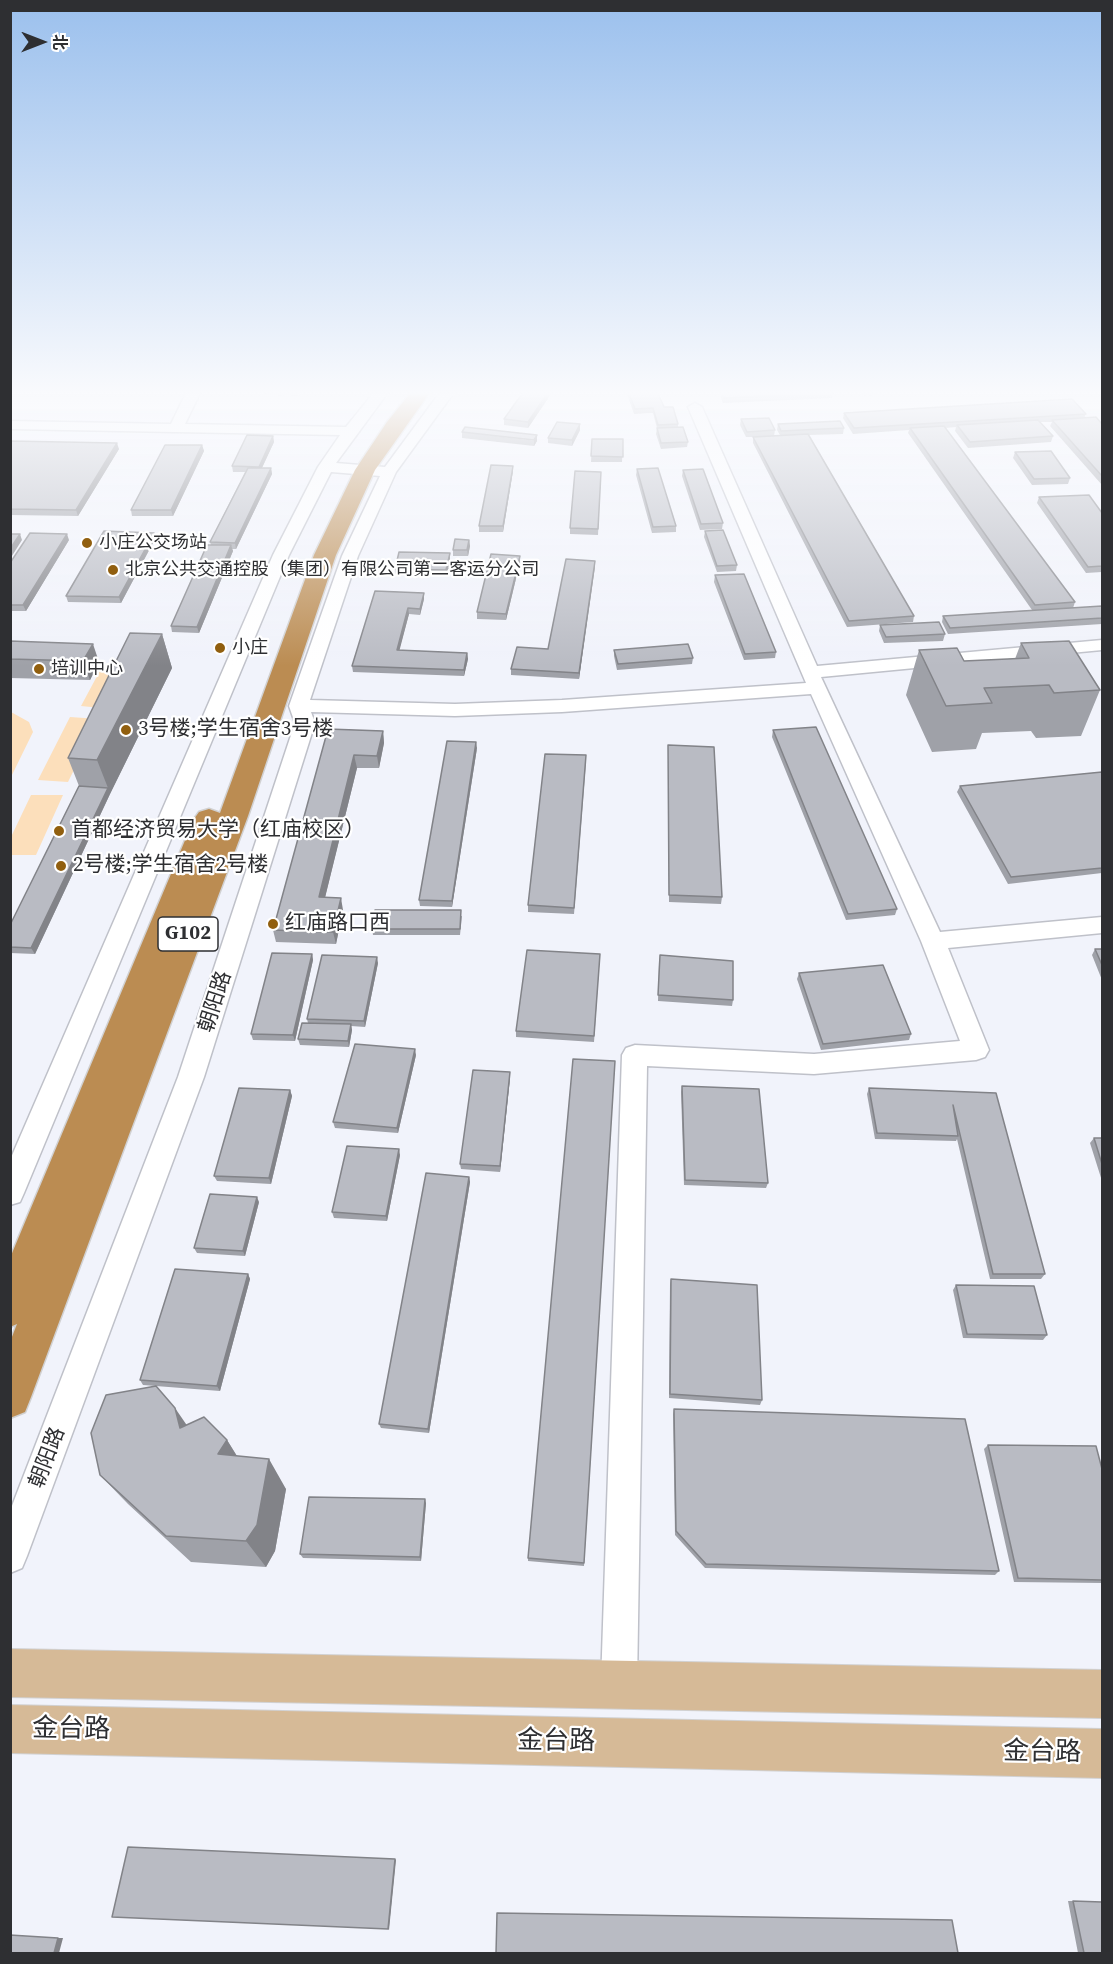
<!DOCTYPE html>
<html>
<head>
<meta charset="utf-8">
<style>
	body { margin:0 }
	#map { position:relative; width:1113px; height:1964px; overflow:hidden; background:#f1f3fb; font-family:"Source Serif 4","Noto Sans SC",serif }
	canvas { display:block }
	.frame { position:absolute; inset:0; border:12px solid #2e2f32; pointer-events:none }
	.north { position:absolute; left:12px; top:12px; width:60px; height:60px; -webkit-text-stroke:4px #fff; paint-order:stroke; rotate:90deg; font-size:16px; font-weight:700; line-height:24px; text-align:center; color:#2e2f32 }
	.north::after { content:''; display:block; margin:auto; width:21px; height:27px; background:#2e2f32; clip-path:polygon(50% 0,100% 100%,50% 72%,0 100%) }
</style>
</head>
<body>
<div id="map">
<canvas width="1113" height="1964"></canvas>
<div class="frame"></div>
<div class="north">北</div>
</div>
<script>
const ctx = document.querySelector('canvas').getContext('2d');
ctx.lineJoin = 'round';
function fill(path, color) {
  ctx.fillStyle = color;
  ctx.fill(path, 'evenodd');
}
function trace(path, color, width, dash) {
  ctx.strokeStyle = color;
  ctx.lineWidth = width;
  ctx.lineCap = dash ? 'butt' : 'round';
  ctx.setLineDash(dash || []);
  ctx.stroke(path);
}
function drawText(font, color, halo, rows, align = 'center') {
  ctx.font = font + ' "Source Serif 4","Noto Sans SC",serif';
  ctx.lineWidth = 4.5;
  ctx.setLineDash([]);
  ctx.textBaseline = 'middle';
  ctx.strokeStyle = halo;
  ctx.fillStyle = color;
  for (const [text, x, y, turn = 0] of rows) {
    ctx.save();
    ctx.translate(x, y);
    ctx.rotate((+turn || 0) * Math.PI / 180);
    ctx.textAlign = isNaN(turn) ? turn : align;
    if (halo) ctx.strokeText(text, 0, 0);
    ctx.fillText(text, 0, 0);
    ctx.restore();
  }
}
fill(new Path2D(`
	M103 665 132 666 111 709 81 706Z
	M11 712 29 722 33 732 11 777Z
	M70 717 99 719 68 782 38 780Z
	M31 795H63L36 855H11V837Z`), '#fcdfbb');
const minor = new Path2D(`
	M187 391H201L185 424 346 427 375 391H389L336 463 385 467 441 391H455L396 472 358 556 310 700 455 704 562 700 806 683 688 407 695 403 702 407 817 666 1102 640V650L821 677 940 932 1102 917V933L948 948 989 1050 985 1057 976 1060 814 1074 647 1066 637 1684 632 1697 619 1702 606 1697 601 1684 622 1055 626 1048 635 1045 814 1054 960 1041 921 941 811 694 562 712 455 716 311 712 315 723 204 1077 27 1556 22 1568 10 1573V1511L178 1077 295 723 289 706 342 556 380 476 331 472 289 555 24 1193 20 1202 10 1205V1160L273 555 318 467 340 435 10 429V421L171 424Z`);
const major = new Path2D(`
	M10 1649 1102 1670V1718L10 1697Z
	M10 1705 1102 1729V1778L10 1753Z`);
const highway = new Path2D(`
	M412 391H431L375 470 336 555 248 816 31 1397 25 1412 10 1418V1342L17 1324 10 1327V1258L194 819 199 812 209 809 220 813 314 555 355 470 387 422Z`);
trace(minor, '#bfc1c9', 3);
trace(major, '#d1d1d2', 2);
trace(highway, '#d1d1d2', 3);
fill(minor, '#fff');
fill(major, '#d6ba97');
fill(highway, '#bb8c52');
fill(new Path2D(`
	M265 391H300L298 396 266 395Z
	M524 391H553L528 428 504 425V419Z
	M626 391H657L664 407 678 424V428L688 442 687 447 661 449 656 434 657 428 653 413 634 414Z
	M717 391H832L833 393 832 398 723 403 721 398V393H718Z
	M861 391H877L876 395 864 396Z
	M844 413 1086 414 1084 418 1102 424V485L1050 426 1052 422H1040L1053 436 1051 442 968 448 955 431 956 427 945 428 1075 602 1073 608 1102 606V624L948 634 942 622 943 616 1032 610 908 433 909 430 853 434 843 418Z
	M741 419 775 430 774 436 780 435 777 430 778 424 844 428 843 434 809 435 914 616 913 622 847 627 753 443V437H757H746L740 425Z
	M580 424V430L572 446 548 443V438Z
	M462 432 537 441 534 446 462 438Z
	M273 436 274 442 262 468H271L272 474 236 549H232L233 551 199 633 172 632 171 626 211 545 210 542 245 472H233L232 466Z
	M592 439H623L622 462H591Z
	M10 441 119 449 78 516 10 515Z
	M202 445 204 451 173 516H132L131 510Z
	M1015 452 1070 478 1068 484 1032 485 1013 458Z
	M637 469 676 526V532L652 533 636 475Z
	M683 470 723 523 722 529 700 530 682 476Z
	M513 471 503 532H479V526Z
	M601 472 598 535 570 534V528Z
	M1039 497 1102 513V572L1086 573 1037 503Z
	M705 531 737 565 736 571 717 572 704 537Z
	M155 539 121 603 68 602 66 596Z
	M69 540 26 611H10V563Z
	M469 540 470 546 468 556H453V550Z
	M450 553V559L447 576 396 575 395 569Z
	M595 561 579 679 511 675V669L548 649Z
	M520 562 506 620 477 619V612Z
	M715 575 776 652 775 658 744 660 714 582Z
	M375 591 424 593V599L420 615 409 614 399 650 467 653 468 659 464 676 353 672 352 666Z
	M880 625 945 634 943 641 884 643 879 631Z
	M162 634 172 668 110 794 35 954 10 953V925L79 786 68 758Z
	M10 641 99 662 90 680 10 678Z
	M1021 643 1100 690 1081 736 1036 738 1031 731 982 733 976 749 932 752 906 695 919 650 964 661 1015 659Z
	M614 650 693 658 692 664 617 670 614 656Z
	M328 729 383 731 384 743 379 768H357L325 897 343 910 336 944 276 942 273 930Z
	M773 730 897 909 895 915 846 920 772 737Z
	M668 745 722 897 721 904 669 902Z
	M477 748 452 907 420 906 419 900Z
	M586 762 574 914 528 912V905Z
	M1102 772V873L1008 884 957 792 960 786Z
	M462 916 460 935H373L372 929Z
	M1095 949H1102V980L1092 955Z
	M312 954 313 960 295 1041 253 1040 251 1034Z
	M600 954 594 1042 516 1037V1031Z
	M659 962 733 1000 732 1006 658 1001Z
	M378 963 365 1027 351 1026 352 1030 349 1047 300 1045 298 1039 308 1023 307 1019Z
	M799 973 911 1034 909 1040 821 1050 797 979Z
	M416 1055 398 1133 335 1128 333 1122Z
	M615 1061 584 1566 528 1561V1558Z
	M510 1078 500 1172 461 1169 460 1164Z
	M682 1086 768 1183 766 1188 684 1185 681 1092Z
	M869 1088 996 1093 1045 1274 1041 1279H990L957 1139 956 1141 875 1139 867 1094Z
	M290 1090 292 1096 271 1184 217 1181 214 1176Z
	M1094 1138H1102V1181L1090 1143Z
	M400 1155 387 1221 334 1218 332 1212Z
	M469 1177 470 1182 429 1433 381 1428 379 1424Z
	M259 1202 245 1256 197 1253 194 1248Z
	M248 1274 250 1279 220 1391 143 1385 140 1380Z
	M671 1279 762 1400 760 1405 669 1398 670 1284Z
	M956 1285 1047 1335 1043 1340 963 1338 953 1290Z
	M674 1409 999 1571 995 1575 705 1568 675 1535 673 1414Z
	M187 1425 227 1440 237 1456 286 1489 275 1551 266 1567 191 1562 128 1504 100 1475Z
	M988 1445 1102 1469V1583L1014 1582 984 1449Z
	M426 1503 421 1561 303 1558 300 1554Z
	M1068 1901H1073L1102 1953H1078Z`), '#9fa1a8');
fill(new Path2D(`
	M549 391H553L528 428V422Z
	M580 424V430L572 446V440Z
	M537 435V441L534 446V440Z
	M273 436 274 442 260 472 259 467Z
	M117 443 119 449 78 516 76 510Z
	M202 445 204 451 173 516 171 510Z
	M513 466V471L503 532V526Z
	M271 468 272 474 236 549 235 543Z
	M154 533 155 539 121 603 119 597Z
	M20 534 22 540 10 559V549Z
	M67 534 69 540 26 611 23 605Z
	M469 540 470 546 468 556 467 550Z
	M231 545 233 551 199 633 197 627Z
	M450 553V559L447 576 446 570Z
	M520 556V562L506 620V614Z
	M595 561V567L579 679V673Z
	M424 593V599L420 615V609Z
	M408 608 409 614 398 656 397 650Z
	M162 634 172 668 110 794 35 954 31 948 108 788 97 760Z
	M93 644 99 662 90 680 83 661Z
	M467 653 468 659 464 676V670Z
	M383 731 384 743 379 768 377 756Z
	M476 742 477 748 452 907V901Z
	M354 755 357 768 322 910 319 897Z
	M341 898 343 910 336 944 333 932Z
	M312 954 313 960 295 1041 293 1035Z
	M377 957 378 963 365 1027 364 1021Z
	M351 1024 352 1030 349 1047 348 1041Z
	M415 1049 416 1055 398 1133 397 1128Z
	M510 1072V1078L500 1172V1166Z
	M290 1090 292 1096 271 1184 269 1178Z
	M399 1149 400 1155 387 1221 386 1216Z
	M469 1177 470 1182 429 1433 428 1429Z
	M257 1197 259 1202 245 1256 243 1251Z
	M248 1274 250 1279 220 1391 217 1386Z
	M175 1408 197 1440 180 1428Z
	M227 1440 246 1471 218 1454Z
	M269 1459 286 1489 275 1551 266 1567 246 1541Z
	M425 1499 426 1503 421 1561 420 1557Z
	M395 1859 396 1860 389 1930 388 1929Z
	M58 1938H63L59 1953H54Z`), '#828388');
const building = new Path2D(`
	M524 391H549L528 422 504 419Z
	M628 391H657L664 407H673L678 424 658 425 653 408 635 409Z
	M748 391H832L833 393 724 398 722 392Z
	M1072 399 1086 414 854 428 844 413Z
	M1096 417 1102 424V476L1052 420Z
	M769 418 775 430 747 432 741 419Z
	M1038 420 1053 436 970 442 957 425Z
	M840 421 844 428 781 431 778 424Z
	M557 422 580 424 572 440 548 438Z
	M944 426 1075 602 1035 605 910 428Z
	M465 427 537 435 534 440 462 432Z
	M683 427 688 442 661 443 657 428Z
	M808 434 914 616 849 621 753 437Z
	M247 435 273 436 259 467 232 466Z
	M592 439H623V457L591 456Z
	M10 441 117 443 76 510 10 509Z
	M165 445H202L171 510H131Z
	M1051 451 1070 478 1034 479 1015 452Z
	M491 465 513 466 503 526H479Z
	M248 468H271L235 543 210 542Z
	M658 468 676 526 653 527 637 469Z
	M703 469 723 523 701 524 683 470Z
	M575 471 601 472 598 529 570 528Z
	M1089 495 1102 513V566L1088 567 1039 497Z
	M723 530 737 565 717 566 705 531Z
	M104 531 154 533 119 597 66 596Z
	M30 533 67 534 23 605H10V563Z
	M10 534H20L10 549Z
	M455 539 469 540 467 550H453Z
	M207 545H231L197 627 171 626Z
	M399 552 450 553 446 570 395 569Z
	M491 554 520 556 506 614 477 612Z
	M566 559 595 561 579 673 511 669 517 647 548 649Z
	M744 574 776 652 745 654 715 575Z
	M375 591 424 593 420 609 408 608 397 650 467 653 464 670 352 666Z
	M1102 606V618L950 628 943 616Z
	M939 622 945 634 886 637 880 625Z
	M130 633 162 634 97 760 68 758Z
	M10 641 93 644 83 661 10 659Z
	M1069 641 1100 690 1054 693 1049 685 984 688 992 703 946 706 919 650 957 648 964 661 1029 658 1021 643Z
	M688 644 693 658 618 664 614 650Z
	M816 727 897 909 848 914 773 730Z
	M328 729 383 731 377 756 354 755 319 897 341 898 333 932 273 930Z
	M447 741 476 742 452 901 419 900Z
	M668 745 714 747 722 897 669 895Z
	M545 754 586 755 574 908 528 905Z
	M1102 772V868L1011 877 960 786Z
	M79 786 108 788 31 948 10 947V925Z
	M375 910H461L460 929H372Z
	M1095 949H1102V965Z
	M527 950 600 954 594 1036 516 1031Z
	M272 953 312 954 293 1035 251 1034Z
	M322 955 377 957 364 1021 307 1019Z
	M660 955 733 961V1000L658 995Z
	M883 965 911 1034 823 1044 799 973Z
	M302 1023 351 1024 348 1041 298 1039Z
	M355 1044 415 1049 397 1128 333 1122Z
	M573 1059 615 1061 584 1563 528 1558Z
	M473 1070 510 1072 500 1166 460 1164Z
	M682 1086 759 1089 768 1183 685 1180Z
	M239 1088 290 1090 269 1178 214 1176Z
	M869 1088 996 1093 1045 1274H993L953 1105 958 1136 877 1133Z
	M1094 1138H1102V1164Z
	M347 1146 399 1149 386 1216 332 1212Z
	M426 1173 469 1177 428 1429 379 1424Z
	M210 1194 257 1197 243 1251 194 1248Z
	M175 1269 248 1274 217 1386 140 1380Z
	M671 1279 757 1285 762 1400 670 1394Z
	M956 1285 1034 1286 1047 1335 967 1334Z
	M156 1386 175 1408 180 1428 204 1417 227 1440 218 1454 269 1459 257 1525 246 1541 166 1536 100 1475 91 1433 106 1395Z
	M674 1409 965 1419 999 1571 706 1564 676 1531Z
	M988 1445 1096 1446 1102 1469V1580L1018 1578Z
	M309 1497 425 1499 420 1557 300 1554Z
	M128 1847 395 1859 388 1929 112 1917Z
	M1073 1901 1102 1902V1953H1084Z
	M497 1913 952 1920 958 1953H496Z
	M10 1935 58 1938 54 1953H10Z`);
fill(building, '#b9bbc3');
trace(building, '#828388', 1.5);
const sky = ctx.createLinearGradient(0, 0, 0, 666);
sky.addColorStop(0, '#9bc0ed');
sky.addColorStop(0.59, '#f9fafd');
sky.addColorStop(1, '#f9fafd00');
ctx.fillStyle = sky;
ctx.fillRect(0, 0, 1113, 666);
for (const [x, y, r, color] of [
	[87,543,6,"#915f0f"],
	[113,570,6,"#915f0f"],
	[220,648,6,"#915f0f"],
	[39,669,6,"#915f0f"],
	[126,730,6,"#915f0f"],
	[59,831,6,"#915f0f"],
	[61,866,6,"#915f0f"],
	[273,924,6,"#915f0f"]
]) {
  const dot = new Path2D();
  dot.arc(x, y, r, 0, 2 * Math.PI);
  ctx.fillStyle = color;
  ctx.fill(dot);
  trace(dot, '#fff', 2);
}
drawText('18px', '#2e2f32', '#fff', [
	["小庄公交场站",99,543],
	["北京公共交通控股（集团）有限公司第二客运分公司",125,570],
	["小庄",232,648],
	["培训中心",51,669]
], 'left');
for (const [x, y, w] of [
	[188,934,60]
]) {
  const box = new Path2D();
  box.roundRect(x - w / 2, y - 17, w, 34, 4.5);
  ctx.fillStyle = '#fff';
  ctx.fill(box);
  trace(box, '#2e2f32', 1.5);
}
drawText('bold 20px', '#2e2f32', null, [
	["G102",188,934]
]);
drawText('21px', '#2e2f32', '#fff', [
	["3号楼;学生宿舍3号楼",138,730],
	["首都经济贸易大学（红庙校区）",71,831],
	["2号楼;学生宿舍2号楼",73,866],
	["红庙路口西",285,924]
], 'left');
drawText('21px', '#2e2f32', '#fff', [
	["朝阳路",216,1002,-72],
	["朝阳路",48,1458,-69]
]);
drawText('26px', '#2e2f32', '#fff', [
	["金台路",71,1730,1],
	["金台路",556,1742,1],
	["金台路",1042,1753,1]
]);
</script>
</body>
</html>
